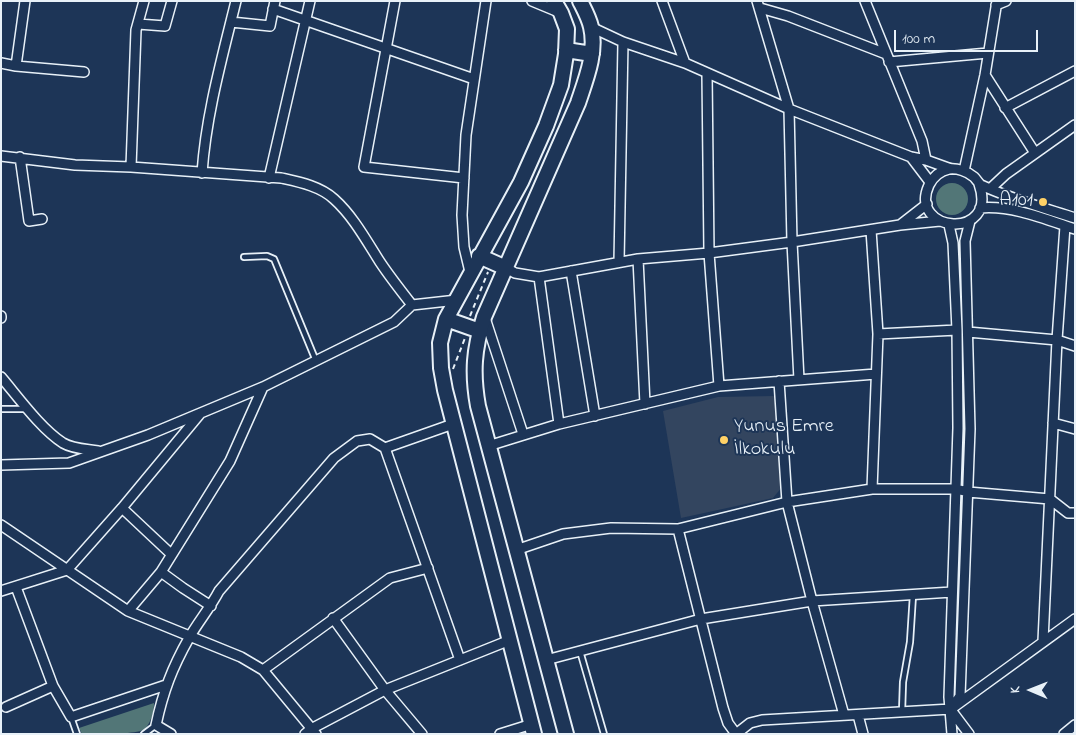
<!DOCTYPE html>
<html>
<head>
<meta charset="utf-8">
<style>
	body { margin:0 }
	#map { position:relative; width:1076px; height:735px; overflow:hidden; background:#1d3557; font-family:"Indie Flower",sans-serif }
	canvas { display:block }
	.frame { position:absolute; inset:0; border:2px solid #e8f1f8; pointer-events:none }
	.north { position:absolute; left:1006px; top:665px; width:50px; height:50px; -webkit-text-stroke:4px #1d3557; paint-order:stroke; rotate:271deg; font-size:14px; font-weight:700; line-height:20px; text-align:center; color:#e8f1f8 }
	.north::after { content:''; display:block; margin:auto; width:18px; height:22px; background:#e8f1f8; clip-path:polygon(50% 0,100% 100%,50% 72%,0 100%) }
	.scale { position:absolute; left:894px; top:30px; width:144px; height:22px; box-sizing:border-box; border:2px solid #e8f1f8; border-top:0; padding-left:6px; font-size:15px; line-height:18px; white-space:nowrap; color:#e8f1f8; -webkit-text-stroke:4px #1d3557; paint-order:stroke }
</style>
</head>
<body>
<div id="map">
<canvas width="1076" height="735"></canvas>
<div class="frame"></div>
<div class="north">K</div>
<div class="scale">100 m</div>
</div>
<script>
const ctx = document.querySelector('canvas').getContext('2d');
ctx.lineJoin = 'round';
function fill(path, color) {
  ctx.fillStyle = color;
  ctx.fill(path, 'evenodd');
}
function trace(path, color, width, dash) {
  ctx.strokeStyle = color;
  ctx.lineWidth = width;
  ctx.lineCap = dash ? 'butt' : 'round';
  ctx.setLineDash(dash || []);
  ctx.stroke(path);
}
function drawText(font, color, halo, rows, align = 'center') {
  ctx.font = font + ' "Indie Flower",sans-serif';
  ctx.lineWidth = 4;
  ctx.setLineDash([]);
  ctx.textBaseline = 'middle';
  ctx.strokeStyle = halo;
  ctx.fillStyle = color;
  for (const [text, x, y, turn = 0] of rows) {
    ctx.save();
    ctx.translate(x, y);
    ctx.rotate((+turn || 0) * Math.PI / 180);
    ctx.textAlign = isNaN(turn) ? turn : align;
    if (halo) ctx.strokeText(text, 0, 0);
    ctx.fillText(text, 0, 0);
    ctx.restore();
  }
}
fill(new Path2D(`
	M775 396 783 469 782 487 773 498 681 518 663 411 718 397Z`), '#33455f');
fill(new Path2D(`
	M936 199a16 16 0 1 1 32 0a16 16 0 1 1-32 0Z
	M154 703C154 712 151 722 145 729 136 735 95 734 82 734L79 728Z`), '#527677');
const lane = new Path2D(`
	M244 257 267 256 274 259 316 361
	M1 409H27
	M580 651 604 734
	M902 712 903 682 910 642 913 595
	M71 717 77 734
	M144 734 156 725`);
const street = new Path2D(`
	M395 1 364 167 464 178
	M532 1 561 13
	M662 1 685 63
	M757 1 789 109 792 242 799 380
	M865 1 922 141 926 160
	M996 5 1006 1
	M760 8 788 16 886 54
	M273 9 474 79
	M231 22 270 26 275 1
	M138 24 165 26 172 1
	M591 27 623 42 685 63 789 109 911 157 926 160 951 169
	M889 62 988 53
	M1 63 16 66 84 72
	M16 66 25 1
	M707 74 709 253 719 386
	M985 75 1035 153
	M1005 108 1075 71
	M1 156 75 165 131 167 281 178C299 182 320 186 334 199 353 216 366 240 380 262 390 277 401 291 412 305
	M20 157 29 221 42 219
	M911 157 930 182
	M131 167 136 30 144 1
	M964 171 985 75 997 1
	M202 173C206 115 222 58 236 1
	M269 178 310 1
	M979 184C999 241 907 233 929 185 933 177 940 171 949 169 957 168 967 171 974 177 977 180 978 183 981 185 1011 199 1044 208 1075 218
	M991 188 1006 174 1075 125
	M980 208C1012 205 1045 219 1075 229
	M900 225 927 204
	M949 225 953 243 957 330 958 428 949 697 952 734
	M871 230 878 334 872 489
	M638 259 645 404
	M619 262 623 42
	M506 268 515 273 539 277 638 259 709 253 792 242 900 225 940 221
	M571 271 595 416
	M470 272 464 247 462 215 466 135 486 1
	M539 277 559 424
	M1 316V318
	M485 318 523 434
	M968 332 1057 340 1075 346
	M878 334 957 330
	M1 377C18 397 41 429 63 443 73 449 86 449 98 451
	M779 381 787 502 812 601 844 715
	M1053 423 1075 429
	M488 446 559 424 719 386 876 374
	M385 448 453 424
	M1 465 69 463 148 435 263 387 394 322 412 305 457 300
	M122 508 171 554
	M1 525 128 611 241 657 263 670 316 734
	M678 529 723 708 728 723 736 734
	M516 550 563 534 611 528 678 529 787 502 872 489H956L968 492 1050 499 1068 513H1075
	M161 572 183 588 211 606
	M1 591 67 570 122 508 200 414
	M128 611 161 572 230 461 263 387
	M333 618 385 690 422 734
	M1043 641 1057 340 1065 226
	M546 660 701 619 812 601 952 592
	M263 670 390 578 428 568
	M53 686 71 717 166 685
	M6 707 53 686 16 587
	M951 709 960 696 970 429 965 241 970 221
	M951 710 969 734
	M858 715 863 734
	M171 734 156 725C163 692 172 668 189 638 198 622 210 608 219 591L334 458 357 441 370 439 385 448 460 660
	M305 734 311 729 385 690 510 640
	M500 734 532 724
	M736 734 750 723 762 720 951 709 1075 619
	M1064 734 1075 725`);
const primary = new Path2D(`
	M566 50 592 54
	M479 256 506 268
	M446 319 480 331
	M534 734 445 390 441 368 440 343 446 319 521 182 546 126 561 85 566 54 567 29 561 13 554 1
	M566 734 478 406C472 372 474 349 484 317L578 103C586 79 597 52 591 27 589 18 584 9 580 1`);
trace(lane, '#e8f1f8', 8);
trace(street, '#e8f1f8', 12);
trace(primary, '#e8f1f8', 18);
trace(new Path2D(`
	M470 316 488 272
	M453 369 465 338`), '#e8f1f8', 2, [5, 4]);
trace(lane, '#1d3557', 4.5);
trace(street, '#1d3557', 9);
trace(primary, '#1d3557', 14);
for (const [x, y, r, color] of [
	[1043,202,5,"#ffd166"],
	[724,440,5,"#ffd166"]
]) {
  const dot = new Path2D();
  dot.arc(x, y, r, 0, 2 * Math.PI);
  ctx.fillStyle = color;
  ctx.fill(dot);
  trace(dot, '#1d3557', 2);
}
drawText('20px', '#e8f1f8', '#1d3557', [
	["A101",1033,202],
	["Yunus Emre",734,428,"left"],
	["İlkokulu",734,451,"left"]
], 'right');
</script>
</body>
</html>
